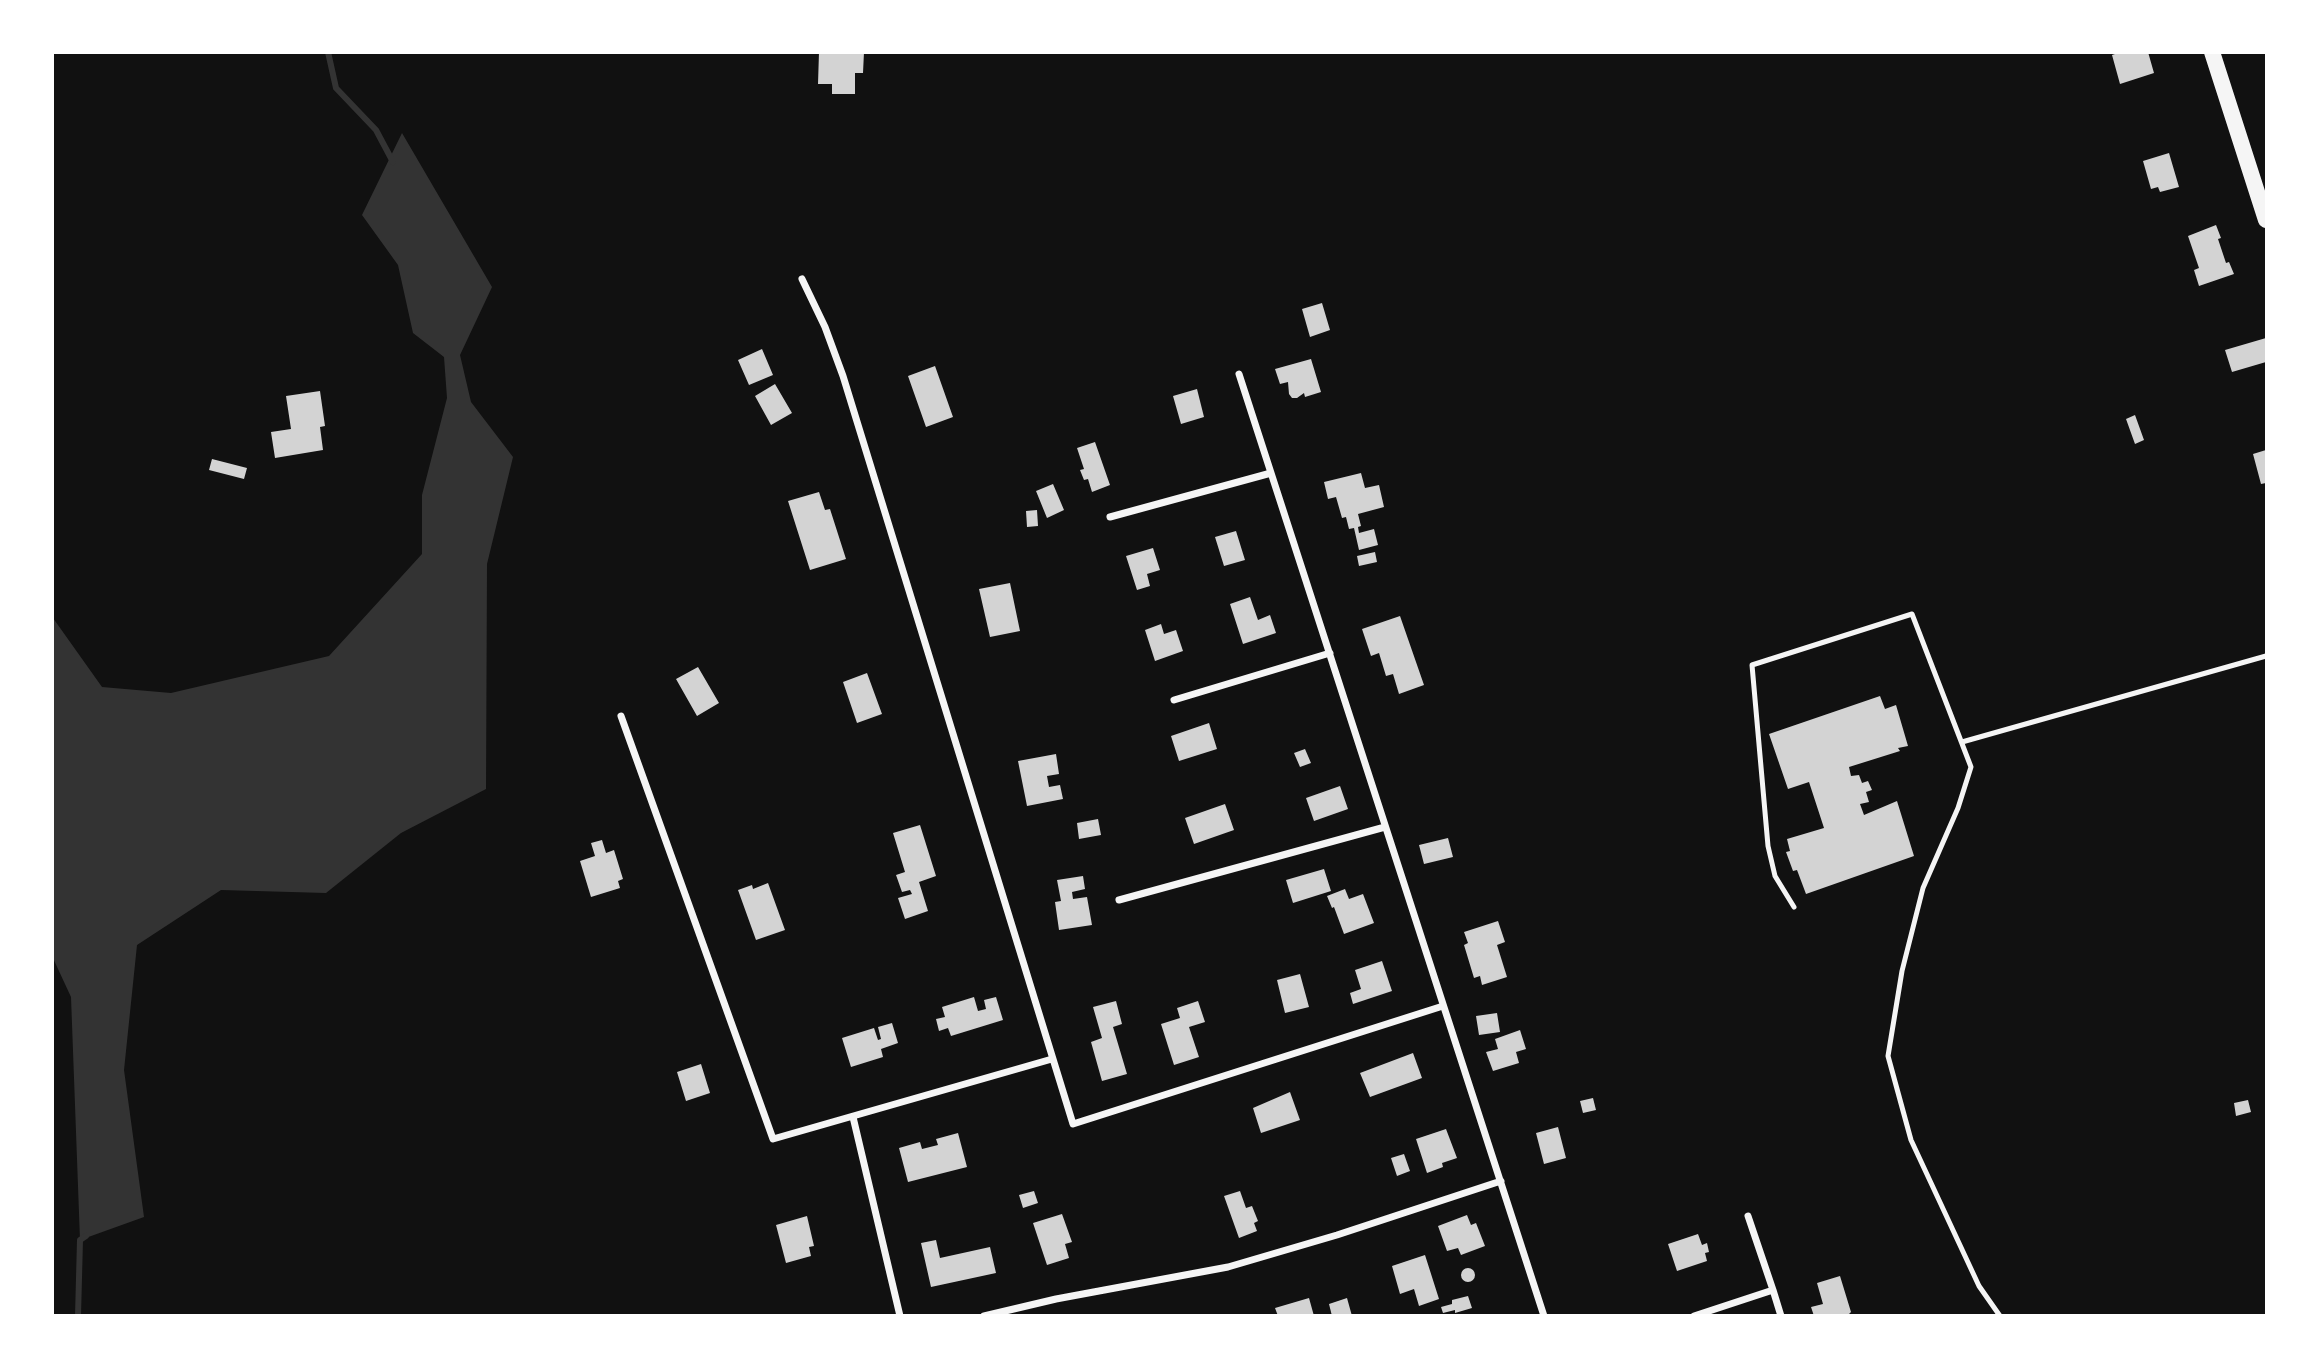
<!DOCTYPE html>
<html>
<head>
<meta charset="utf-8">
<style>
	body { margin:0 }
	#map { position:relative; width:2319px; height:1368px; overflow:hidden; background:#111; font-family:Lora,serif }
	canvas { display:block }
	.frame { position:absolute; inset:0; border:54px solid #fff; pointer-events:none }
</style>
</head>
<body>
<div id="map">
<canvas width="2319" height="1368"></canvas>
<div class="frame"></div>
</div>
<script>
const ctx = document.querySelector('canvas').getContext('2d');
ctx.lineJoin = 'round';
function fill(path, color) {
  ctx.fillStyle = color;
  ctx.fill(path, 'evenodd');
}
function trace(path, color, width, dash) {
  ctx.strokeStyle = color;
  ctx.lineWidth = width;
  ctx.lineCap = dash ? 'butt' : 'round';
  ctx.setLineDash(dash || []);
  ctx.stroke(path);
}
fill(new Path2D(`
	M402 133 492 287 460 355 471 402 513 457 487 564 486 789 401 833 326 893 221 890 137 945 124 1070 144 1217 80 1240 71 997 52 956 53 618 102 687 171 693 329 656 422 554V495L447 398 444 357 413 333 398 265 362 215Z`), '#333');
trace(new Path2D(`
	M328 52 336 88 376 130 393 162
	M78 1316 80 1240 86 1236`), '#333', 6);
fill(new Path2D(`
	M819 52H864L863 73H855V94H832V84H818Z
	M2121 52H2148L2154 73 2120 84 2112 55Z
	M2169 153 2179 187 2160 192 2158 187 2151 189 2143 161Z
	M2216 225 2221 238 2218 239 2226 263 2229 262 2234 274 2199 286 2194 270 2199 268 2188 236Z
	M1322 303 1330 330 1310 337 1302 309Z
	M2266 338V362L2232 372 2225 350Z
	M762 349 773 375 749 385 738 360Z
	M1311 359 1321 392 1305 397 1304 393 1297 398H1292L1289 394 1288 382 1280 384 1275 369Z
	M935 366 953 417 926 427 908 376Z
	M775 384 792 413 771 425 755 396Z
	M1197 389 1204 417 1181 424 1173 396Z
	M320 391 325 426 320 427 323 450 275 458 271 432 291 429 286 396Z
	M2135 415 2144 440 2135 444 2126 419Z
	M1095 442 1110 485 1092 492 1088 479 1084 480 1080 470 1084 469 1077 448Z
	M2266 450V483L2261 484 2253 454Z
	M212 459 247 468 244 479 209 470Z
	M1361 473 1365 488 1379 485 1384 507 1358 514 1361 526 1358 527 1359 533 1374 529 1378 545 1359 550 1354 528 1349 529 1346 517 1342 518 1336 497 1328 499 1324 482Z
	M1053 484 1064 510 1047 518 1036 491Z
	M819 492 825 510 830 509 846 559 810 570 788 501Z
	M1037 510 1038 526 1027 527 1026 511Z
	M1236 531 1245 560 1224 566 1215 537Z
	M1153 548 1160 570 1147 574 1150 586 1137 590 1126 556Z
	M1375 552 1377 562 1359 566 1357 556Z
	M1010 583 1020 631 990 637 979 589Z
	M1250 597 1258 620 1270 615 1276 633 1243 644 1230 604Z
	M1400 616 1424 685 1399 694 1393 674 1386 676 1379 653 1371 656 1362 629Z
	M1161 624 1164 634 1176 630 1183 651 1155 661 1145 630Z
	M698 667 719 703 697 716 676 679Z
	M867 673 882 714 857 723 843 682Z
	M1880 696 1885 709 1896 705 1908 746 1898 748 1900 751 1849 767 1851 776 1859 775 1862 783 1868 781 1872 790 1866 792 1869 802 1860 804 1864 815 1897 801 1914 856 1806 894 1797 870 1793 871 1786 852 1790 851 1787 839 1824 828 1809 782 1788 789 1769 734Z
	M1209 723 1217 749 1179 761 1171 736Z
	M1305 749 1311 763 1300 767 1294 753Z
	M1056 754 1059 774 1047 776 1049 787 1060 785 1063 799 1027 806 1018 761Z
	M1340 786 1348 809 1314 821 1306 798Z
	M1225 804 1234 830 1194 844 1185 818Z
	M1098 819 1101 835 1079 839 1077 823Z
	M920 825 936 876 919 882 928 911 905 919 898 898 912 894 910 890 902 892 896 875 905 872 893 833Z
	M1448 838 1453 857 1424 864 1419 845Z
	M602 840 606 853 614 850 623 879 618 881 620 888 591 897 580 861 595 856 591 843Z
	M1324 869 1331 891 1293 903 1286 880Z
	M1083 876 1085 889 1072 892 1073 899 1087 897 1092 925 1059 930 1055 902 1061 901 1057 880Z
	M768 883 785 930 756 940 738 890 752 885 753 889Z
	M1345 889 1349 899 1363 894 1374 923 1344 934 1334 907 1332 908 1327 896Z
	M1498 921 1505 942 1497 945 1507 977 1482 985 1480 976 1474 978 1464 945 1468 943 1464 932Z
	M1382 961 1392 991 1353 1004 1350 993 1361 989 1355 970Z
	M1300 974 1309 1007 1285 1013 1277 980Z
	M974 997 978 1011 986 1009 984 1000 996 997 1003 1020 951 1036 948 1028 939 1031 936 1019 945 1017 942 1007Z
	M1116 1001 1122 1024 1113 1027 1127 1074 1102 1081 1091 1042 1102 1038 1093 1007Z
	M1198 1001 1205 1022 1189 1027 1199 1057 1174 1065 1161 1024 1180 1018 1177 1008Z
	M1497 1013 1500 1032 1479 1035 1476 1016Z
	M892 1023 898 1043 881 1049 883 1057 851 1067 842 1038 874 1028 878 1040 881 1039 878 1027Z
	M1520 1030 1526 1049 1516 1052 1519 1063 1493 1071 1486 1052 1498 1049 1495 1039Z
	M1413 1053 1422 1078 1370 1097 1360 1073Z
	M701 1064 710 1093 686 1101 677 1072Z
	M1290 1092 1300 1120 1261 1133 1253 1108Z
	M1593 1098 1596 1110 1583 1113 1580 1101Z
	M2248 1100 2251 1112 2236 1116 2234 1103Z
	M1558 1127 1566 1158 1544 1164 1536 1133Z
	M1446 1129 1457 1158 1442 1163 1443 1167 1427 1173 1416 1139Z
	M958 1133 967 1167 908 1182 899 1148 920 1142 922 1149 938 1145 936 1139Z
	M1404 1154 1410 1171 1397 1176 1391 1158Z
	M1034 1191 1038 1203 1023 1208 1019 1195Z
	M1240 1191 1246 1208 1252 1206 1258 1221 1254 1223 1257 1231 1239 1238 1224 1196Z
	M1062 1214 1072 1242 1065 1244 1069 1258 1047 1265 1033 1223Z
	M1467 1215 1471 1225 1476 1223 1485 1246 1461 1255 1458 1248 1447 1251 1438 1226Z
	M807 1216 814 1246 809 1247 811 1256 786 1263 776 1225Z
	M1698 1234 1702 1245 1707 1243 1709 1252 1705 1253 1707 1261 1677 1271 1668 1244Z
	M936 1240 940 1258 990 1247 996 1273 931 1287 921 1243Z
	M1425 1255 1439 1299 1419 1306 1414 1289 1400 1294 1392 1266Z
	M1461 1275a7 7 0 1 1 14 0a7 7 0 1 1-14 0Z
	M1840 1276 1851 1312 1847 1316H1814L1811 1307 1823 1304 1817 1283Z
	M1468 1296 1472 1308 1455 1313V1310L1443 1313 1441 1307 1452 1304V1300Z
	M1309 1298 1314 1316H1278L1275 1308Z
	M1347 1298 1352 1316H1332L1329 1304Z`), '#d3d3d3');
trace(new Path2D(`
	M1962 742 2266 656
	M1794 907 1775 876 1768 846 1752 665 1912 614 1971 767 1958 808 1923 888 1902 971 1888 1056 1911 1140 1979 1286 2000 1316`), '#f5f5f5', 5);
trace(new Path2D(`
	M802 279 825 327 843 376 1073 1124 1443 1006
	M1239 374 1544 1316
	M1110 517 1271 473
	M1174 700 1330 653
	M621 716 773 1139 1052 1059
	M1119 900 1385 827
	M853 1117 900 1316
	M1748 1216 1773 1290
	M984 1316 1056 1299 1228 1267 1337 1235 1501 1181
	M1694 1316 1773 1290 1781 1316`), '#f5f5f5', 7);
trace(new Path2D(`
	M2212 52 2266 220`), '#f5f5f5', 16);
</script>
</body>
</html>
